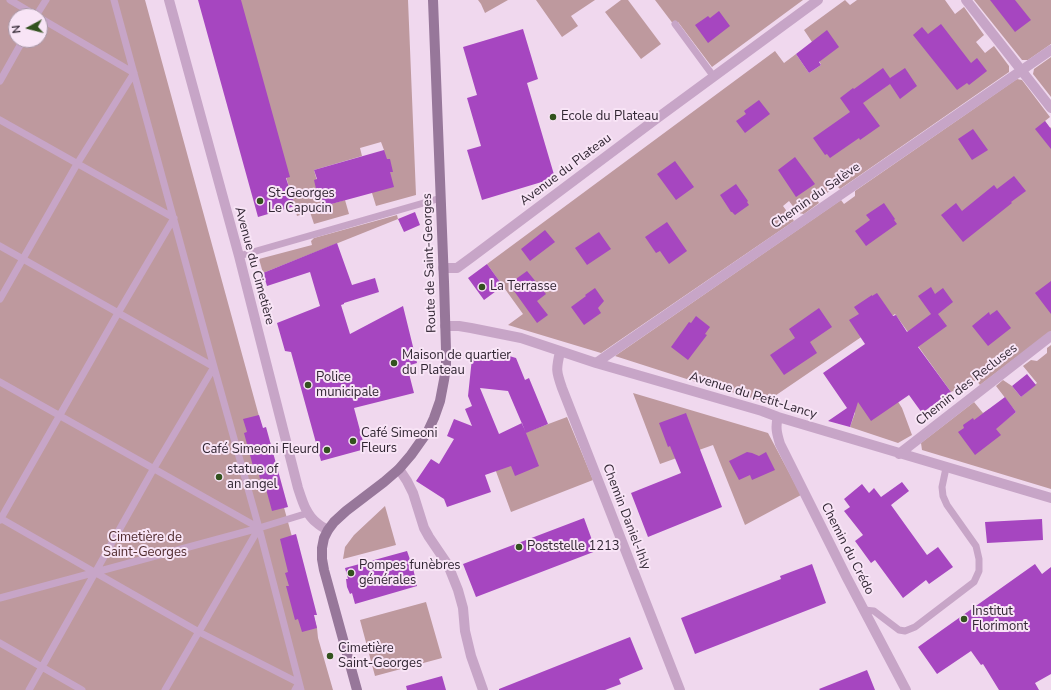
<!DOCTYPE html>
<html>
<head>
<meta charset="utf-8">
<style>
	body { margin:0 }
	#map { position:relative; width:1051px; height:690px; overflow:hidden; background:#f0d8ee; font-family:"Nunito Sans",sans-serif }
	canvas { display:block }
	.north { position:absolute; left:8px; top:8px; width:40px; height:40px; box-sizing:border-box; background:#f8e4f6; border:1px solid #a898a8; border-radius:50%; rotate:263deg; font-size:11px; font-weight:700; line-height:16px; text-align:center; color:#312633 }
	.north::after { content:''; display:block; margin:auto; width:14px; height:18px; background:#32521e; clip-path:polygon(50% 0,100% 100%,50% 72%,0 100%) }
</style>
</head>
<body>
<div id="map">
<canvas width="1051" height="690"></canvas>
<div class="north">N</div>
</div>
<script>
const ctx = document.querySelector('canvas').getContext('2d');
ctx.lineJoin = 'round';
function fill(path, color) {
  ctx.fillStyle = color;
  ctx.fill(path, 'evenodd');
}
function trace(path, color, width, dash) {
  ctx.strokeStyle = color;
  ctx.lineWidth = width;
  ctx.lineCap = dash ? 'butt' : 'round';
  ctx.setLineDash(dash || []);
  ctx.stroke(path);
}
function drawText(font, color, halo, rows, align = 'center') {
  ctx.font = font + ' "Nunito Sans",sans-serif';
  ctx.lineWidth = 4;
  ctx.setLineDash([]);
  ctx.textBaseline = 'middle';
  ctx.strokeStyle = halo;
  ctx.fillStyle = color;
  for (const [text, x, y, turn = 0] of rows) {
    ctx.save();
    ctx.translate(x, y);
    ctx.rotate((+turn || 0) * Math.PI / 180);
    ctx.textAlign = isNaN(turn) ? turn : align;
    if (halo) ctx.strokeText(text, 0, 0);
    ctx.fillText(text, 0, 0);
    ctx.restore();
  }
}
fill(new Path2D(`
	M0 0H145L317 628 318 638 333 690H0ZM16 16H40V40H16Z
	M237 0H408L416 195 376 206 372 193 384 150 381 142 360 148 362 156 314 170 324 206 345 200 349 214 314 224 310 212 297 216Z
	M478 0H508L485 13 481 4Z
	M536 0H595L571 16 578 26 562 37Z
	M621 0H628L661 44 641 59 605 12Z
	M655 0H803L712 67 678 22 674 25Z
	M845 0 850 5 857 0H945L955 14 964 7 984 35 976 42 985 53 994 46 1009 66V72L840 189 837 186 817 200 819 203 804 214 798 213 789 201 783 206 794 221 601 353 508 325 523 314 487 264 775 51 784 63 796 54 809 73 821 65 812 42 804 30Z
	M974 0H1051V44L1028 60H1022Z
	M1051 57V97L1033 74 1034 69Z
	M1017 79 1022 80 1050 117 1045 121 1050 128 1051 127V331L980 385 976 380 957 395 953 391 951 392 895 314 766 402 696 382 615 356 841 200 844 204 855 196V191Z
	M397 215 398 219 263 273 259 259 312 245 311 241 314 238Z
	M1051 345V489L922 450 921 443 974 402 983 413 989 409 1001 424 1016 412 996 386 1003 380 1012 386 1021 397 1037 383 1023 366 1031 360 1037 361 1047 353V348Z
	M886 383 902 408 912 435 898 443 850 427 855 413 850 406Z
	M633 393 768 433 801 495 745 525 713 445 660 464Z
	M567 417 593 480 511 512 487 447Z
	M385 506 396 545 343 559 345 547 354 535Z
	M426 602 442 658 375 676 360 620Z`), '#be999e');
fill(new Path2D(`
	M198 0H241L290 177 286 178 295 206 258 217Z
	M990 0H1015L1031 20 1015 32Z
	M719 11 730 26 708 43 695 25 708 16 710 18Z
	M941 24 971 63 977 58 987 71 969 85 967 83 957 90 913 35 922 27 928 34Z
	M523 29 538 79 527 83 555 178 482 200 467 150 481 146 467 98 477 95 463 47Z
	M827 30 839 47 819 62 821 65 809 73 796 54Z
	M883 68 890 78 905 68 917 86 900 99 890 84 863 103 880 126 860 140 859 138 830 158 827 154 825 155 813 138 850 112 840 98 853 88 854 89Z
	M759 100 770 114 745 133 736 121 746 114 744 111Z
	M1045 121 1051 129V149L1035 129Z
	M973 129 988 150 972 160 958 139Z
	M384 150 387 159H390L393 172H390L394 187 324 206 320 192 317 193 314 180 317 179 314 170Z
	M795 157 815 184 796 197 778 170Z
	M675 161 694 187 676 200 657 174Z
	M1014 176 1026 191 1011 202 1012 203 963 242 941 215 956 203 962 211 994 185 997 189Z
	M736 184 748 201 747 202 749 205 735 215 732 212H731L720 195Z
	M884 203 895 219 894 220 897 224 866 246 855 231 870 220 866 215Z
	M415 212 420 225 404 232 398 219Z
	M667 222 687 251 669 264 660 251 656 253 645 237Z
	M545 230 555 242 530 261 521 249Z
	M599 232 611 249 587 265 575 248Z
	M337 243 352 285 375 278 379 292 344 303V304L341 305 350 334 403 306 417 363 407 366 414 393 354 408 365 449 321 461 291 352 285 351 277 323 320 306 310 272 267 286 263 273Z
	M487 264 503 286 484 300 468 278Z
	M527 271 546 294 537 301 548 315 537 323 509 284Z
	M1051 281V314L1035 293Z
	M931 287 935 294 943 288 953 302 938 314 947 326 918 347 951 392 922 413 909 395 871 421 858 402 850 427 828 421 847 408 823 373 865 344 849 320 859 314 854 307 872 295V296L877 293 893 316 896 315 907 332 931 314 918 296Z
	M595 288 604 301 598 308 601 313 584 325 571 307 586 296 585 295Z
	M819 308 832 327 810 342 817 353 784 375 770 355 795 338 789 329Z
	M997 310 1011 328 988 346 972 326 989 312 990 315Z
	M696 316 710 327 705 334 707 335 688 360 671 347 689 322 691 323Z
	M499 353 516 358 525 380 529 378 548 424 526 433 508 391 480 388 499 434 522 423 539 466 515 476 511 466 485 475 491 492 447 507 444 499 416 481 431 459 439 464 454 439 447 436 454 419 472 426 465 409 472 406 468 396 472 358 502 361Z
	M1027 374 1036 385 1021 397 1012 386Z
	M1005 397 1016 412 996 429 1001 435 975 455 958 432 964 428 963 425 973 418 974 420Z
	M686 413 722 507 648 537 631 493 681 473 670 446 668 447 659 423Z
	M259 415 263 428 266 427 288 507 272 511 263 478 260 479 257 465 253 466 244 433 247 432 243 419Z
	M747 452 752 453 759 456 766 452 775 470 752 480 750 475 739 480 729 461Z
	M902 482 909 491 891 505 927 555 938 547 953 567 929 584 926 580 903 598 875 560 871 563 855 541 863 535 844 511 850 507 844 499 862 484 869 493 874 488 881 497Z
	M584 518 596 551 476 597 463 564Z
	M1042 519 1043 540 987 543 985 522Z
	M296 534 317 615H314L317 628 302 632 298 619 295 620 286 586H289L285 573 288 572 280 539Z
	M407 551 413 568 417 586 355 604 352 593 350 594 347 587 346 579H348L345 568Z
	M812 564 826 603 695 654 681 618 781 579 780 576Z
	M1035 564 1042 574 1051 567V674L1035 683 1039 690H999L983 664 981 665 971 651 937 674 918 647Z
	M630 637 643 669 619 679 621 684 605 690H499V689Z
	M867 670 875 690H820L819 689Z
	M442 676 446 690H407L406 686Z`), '#a646c0');
trace(new Path2D(`
	M10 0 37 16
	M114 0 214 367 259 528 301 690
	M36 16 46 0
	M675 24 714 77
	M0 81 23 40
	M0 120 174 218 118 313 0 520
	M0 246 214 367 154 468 29 690
	M239 256 441 198
	M0 299 77 164 134 73 40 18
	M0 382 259 528 165 690
	M0 518 199 632 299 683 295 690
	M0 598 259 528 308 513
	M864 610 874 611 899 630 905 631 915 627 974 582 979 571V559L976 546 947 505 943 496 942 487 946 468
	M0 643 82 690`), '#c7a5c7', 7);
trace(new Path2D(`
	M169 0 239 256 298 488C302 500 306 515 317 523 320 526 324 528 328 530
	M966 0 1051 108
	M443 268H457L472 257 656 119 818 0
	M445 326H459L471 328 521 338 596 363 762 411 778 417 1051 498
	M560 352C556 369 556 371 562 388L680 690
	M596 363 1051 50
	M778 417C775 427 777 434 780 444L847 578 906 690
	M899 454 1051 336
	M399 469 407 481 413 493 424 528 429 537 448 565 458 590 463 608 465 631 471 656 483 690`), '#c7a5c7', 10);
trace(new Path2D(`
	M357 690 324 570 322 559V548L324 538 328 530 334 522 346 511 384 482 399 469 411 455 428 431 434 418 440 401 444 380 446 367V350L444 282 433 0`), '#97779a', 10);
for (const [x, y, r, color] of [
	[553,117,4,"#32521e"],
	[260,201,4,"#32521e"],
	[482,287,4,"#32521e"],
	[394,363,4,"#32521e"],
	[308,385,4,"#32521e"],
	[353,441,4,"#32521e"],
	[327,450,4,"#32521e"],
	[219,477,4,"#32521e"],
	[519,547,4,"#32521e"],
	[351,573,4,"#32521e"],
	[964,619,4,"#32521e"],
	[330,656,4,"#32521e"]
]) {
  const dot = new Path2D();
  dot.arc(x, y, r, 0, 2 * Math.PI);
  ctx.fillStyle = color;
  ctx.fill(dot);
  trace(dot, '#f8e4f6', 1.5);
}
drawText('13px', '#312633', '#f8e4f6', [
	["Ecole du Plateau",561,117],
	["St-Georges",268,194],
	["Le Capucin",268,209],
	["La Terrasse",490,287],
	["Maison de quartier",402,356],
	["du Plateau",402,371],
	["Police",316,378],
	["municipale",316,393],
	["Café Simeoni",361,434],
	["Fleurs",361,449],
	["Café Simeoni Fleurd",319,450,"right"],
	["statue of",227,470],
	["an angel",227,485],
	["Poststelle 1213",527,547],
	["Pompes funèbres",359,566],
	["générales",359,581],
	["Institut",972,612],
	["Florimont",972,627],
	["Cimetière",338,649],
	["Saint-Georges",338,664]
], 'left');
drawText('13px', '#312633', '#f8e4f6', [
	["Avenue du Plateau",566,170,-37],
	["Chemin du Salève",816,196,-35],
	["Route de Saint-Georges",430,263,-92],
	["Avenue du Cimetière",254,266,75],
	["Chemin des Recluses",967,385,-38],
	["Avenue du Petit-Lancy",753,396,17],
	["Chemin Daniel-Ihly",626,517,69],
	["Chemin du Crédo",847,549,63]
]);
drawText('13px', '#502b2e', '#f8e4f6', [
	["Cimetière de",145,538],
	["Saint-Georges",145,553]
]);
</script>
</body>
</html>
